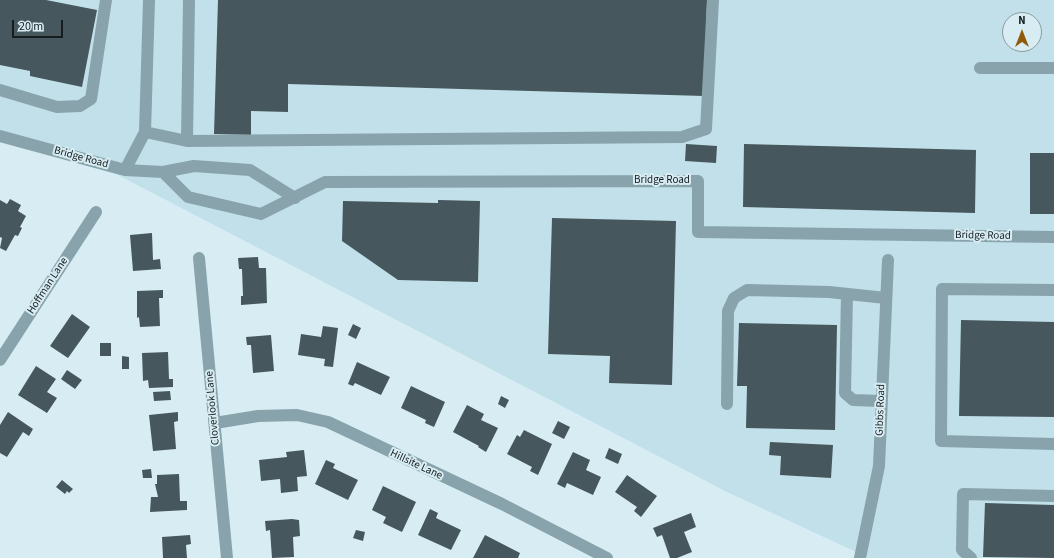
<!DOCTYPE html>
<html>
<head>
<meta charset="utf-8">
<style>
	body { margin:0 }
	#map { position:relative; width:1054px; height:558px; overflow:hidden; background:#d8edf3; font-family:"Source Sans 3",sans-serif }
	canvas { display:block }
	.north { position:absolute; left:1002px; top:12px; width:40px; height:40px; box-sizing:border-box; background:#d8edf3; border:1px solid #8a9a9e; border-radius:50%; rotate:0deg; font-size:11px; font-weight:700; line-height:16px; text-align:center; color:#151d1f }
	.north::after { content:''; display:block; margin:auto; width:14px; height:18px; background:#8f5b0c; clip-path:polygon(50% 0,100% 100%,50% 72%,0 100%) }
	.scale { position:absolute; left:12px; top:20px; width:51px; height:18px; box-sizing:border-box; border:2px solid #151d1f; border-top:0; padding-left:5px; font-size:12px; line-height:14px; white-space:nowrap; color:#151d1f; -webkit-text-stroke:3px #d8edf3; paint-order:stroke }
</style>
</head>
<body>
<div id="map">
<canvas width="1054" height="558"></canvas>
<div class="north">N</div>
<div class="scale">20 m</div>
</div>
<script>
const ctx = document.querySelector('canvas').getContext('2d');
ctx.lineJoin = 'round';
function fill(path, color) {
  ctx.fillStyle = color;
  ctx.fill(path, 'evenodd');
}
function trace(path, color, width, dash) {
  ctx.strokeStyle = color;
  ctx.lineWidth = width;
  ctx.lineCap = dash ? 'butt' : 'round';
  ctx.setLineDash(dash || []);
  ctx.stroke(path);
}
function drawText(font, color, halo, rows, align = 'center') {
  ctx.font = font + ' "Source Sans 3",sans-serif';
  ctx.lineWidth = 4;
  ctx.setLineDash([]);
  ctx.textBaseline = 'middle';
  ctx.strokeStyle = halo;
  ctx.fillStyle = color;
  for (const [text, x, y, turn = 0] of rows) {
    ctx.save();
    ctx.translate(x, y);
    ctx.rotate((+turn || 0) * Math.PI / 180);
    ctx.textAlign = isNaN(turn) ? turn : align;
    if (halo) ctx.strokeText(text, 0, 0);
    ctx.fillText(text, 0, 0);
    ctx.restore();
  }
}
fill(new Path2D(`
	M0 0H1054V558H869L727 492 118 175 0 140ZM1010 20H1034V44H1010Z`), '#c2e0e9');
fill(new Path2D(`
	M0 0H46L97 10 82 87 30 76V71L0 65Z
	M218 0H707L704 96 288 84V112L251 111V135L214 134Z
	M686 144 717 146 716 163 685 161Z
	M744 144 976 150 975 213 743 207Z
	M1030 153H1054V214H1030Z
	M10 199 21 205 18 211 26 216 20 227 22 228 18 236 15 235 6 251 0 248 2 238 0 237V200L7 204Z
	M438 200 480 201 478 282 398 280 342 241 343 201 438 203Z
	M552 218 676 221 672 385 609 383 610 356 548 354Z
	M152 233 153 260 160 259 161 269 133 271 130 235Z
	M258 257 259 268H266L267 303 241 305V296H243L242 269H239L238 258Z
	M163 290V298H159L160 326 140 327 139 317 137 318V291Z
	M72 314 90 327 68 358 50 346Z
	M961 320 1054 322V417L959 416Z
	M739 323 837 325 835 430 746 428 747 386H737Z
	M353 324 361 328 356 339 348 335Z
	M323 326 338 328 333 367 324 366 325 359 298 355 301 334 321 337Z
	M271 335 274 371 253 373 251 345H247L246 337Z
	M100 343H111V356H100Z
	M168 352 169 379H173V387L149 388 148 380 143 381 142 353Z
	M122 356 129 357V369H122Z
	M357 362 390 377 381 395 355 383 353 386 348 384Z
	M36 366 56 379 47 392 57 398 47 413 18 395Z
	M67 370 82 380 75 389 61 379Z
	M411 386 445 402 434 427 425 423 426 420 401 408Z
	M170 391 171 400 154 401 153 392Z
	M501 396 509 400 505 408 498 404Z
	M467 405 484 414 481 420 498 428 486 452 478 447 479 446 453 432Z
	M8 412 33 429 29 436 23 432 7 457 0 453V425Z
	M178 412V421L174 422 176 449 153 451 149 415Z
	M558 421 570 427 564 439 552 433Z
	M524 430 552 444 538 475 530 471 532 467 507 454 517 435 520 437Z
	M770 442 833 445 831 478 780 475 781 456 769 455Z
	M609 448 622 454 618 464 605 458Z
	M304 450 307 476 297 477 298 491 281 493 280 479 261 481 259 460 287 457 286 452Z
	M573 452 590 460 586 470 601 477 593 495 567 483 565 488 557 484Z
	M326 460 335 464 333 468 358 480 348 500 315 484Z
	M151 469 152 478H143L142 470Z
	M179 474 180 501H187V510L150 512 151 497H158L155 484H157V475Z
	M627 475 657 496 641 517 634 511 637 507 615 492Z
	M62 480 73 489 69 493 67 491 65 494 56 487Z
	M383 486 416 502 402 532 383 523 386 517 372 510Z
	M985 503 1054 505V558L983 557Z
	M430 509 438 513 436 518 461 530 451 550 418 535Z
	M691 513 696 527 684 532 692 552 677 558H670L662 535 657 537 653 528Z
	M292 519 299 520 300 536 293 537 294 557 272 558 270 530 266 531 265 521Z
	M356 530 365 532 363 541 353 538Z
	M190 535 191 544 186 545 187 558H163L162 537Z
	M485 535 520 553 518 558H473Z`), '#46575d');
trace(new Path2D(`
	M980 68H1054
	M0 90 57 107 80 106 91 99 106 0
	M145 132 187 141 682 137 706 129 713 0
	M0 136 125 170 163 172 194 166 250 170 295 198
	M187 141 189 0
	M125 170 145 132 149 0
	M163 172 188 197 261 214 325 182 698 181V232L1054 237
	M199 258 227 558
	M1054 290 942 289 941 441 1054 444
	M847 294 845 393 853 400 881 401
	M0 360 96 212
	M727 404 728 311 734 298 747 290 829 292 886 298
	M215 423 258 416 297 415 328 422 502 504 607 558
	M860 558 879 466 888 260
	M971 558 962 550 963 494 1054 496`), '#88a3ac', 12);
drawText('11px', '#151d1f', '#d8edf3', [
	["Bridge Road",81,158,15],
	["Bridge Road",662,181],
	["Bridge Road",983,236,1],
	["Hoffman Lane",48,286,-57],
	["Cloverlook Lane",213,408,-95],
	["Gibbs Road",881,410,-88],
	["Hillsite Lane",416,465,25]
]);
</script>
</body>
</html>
